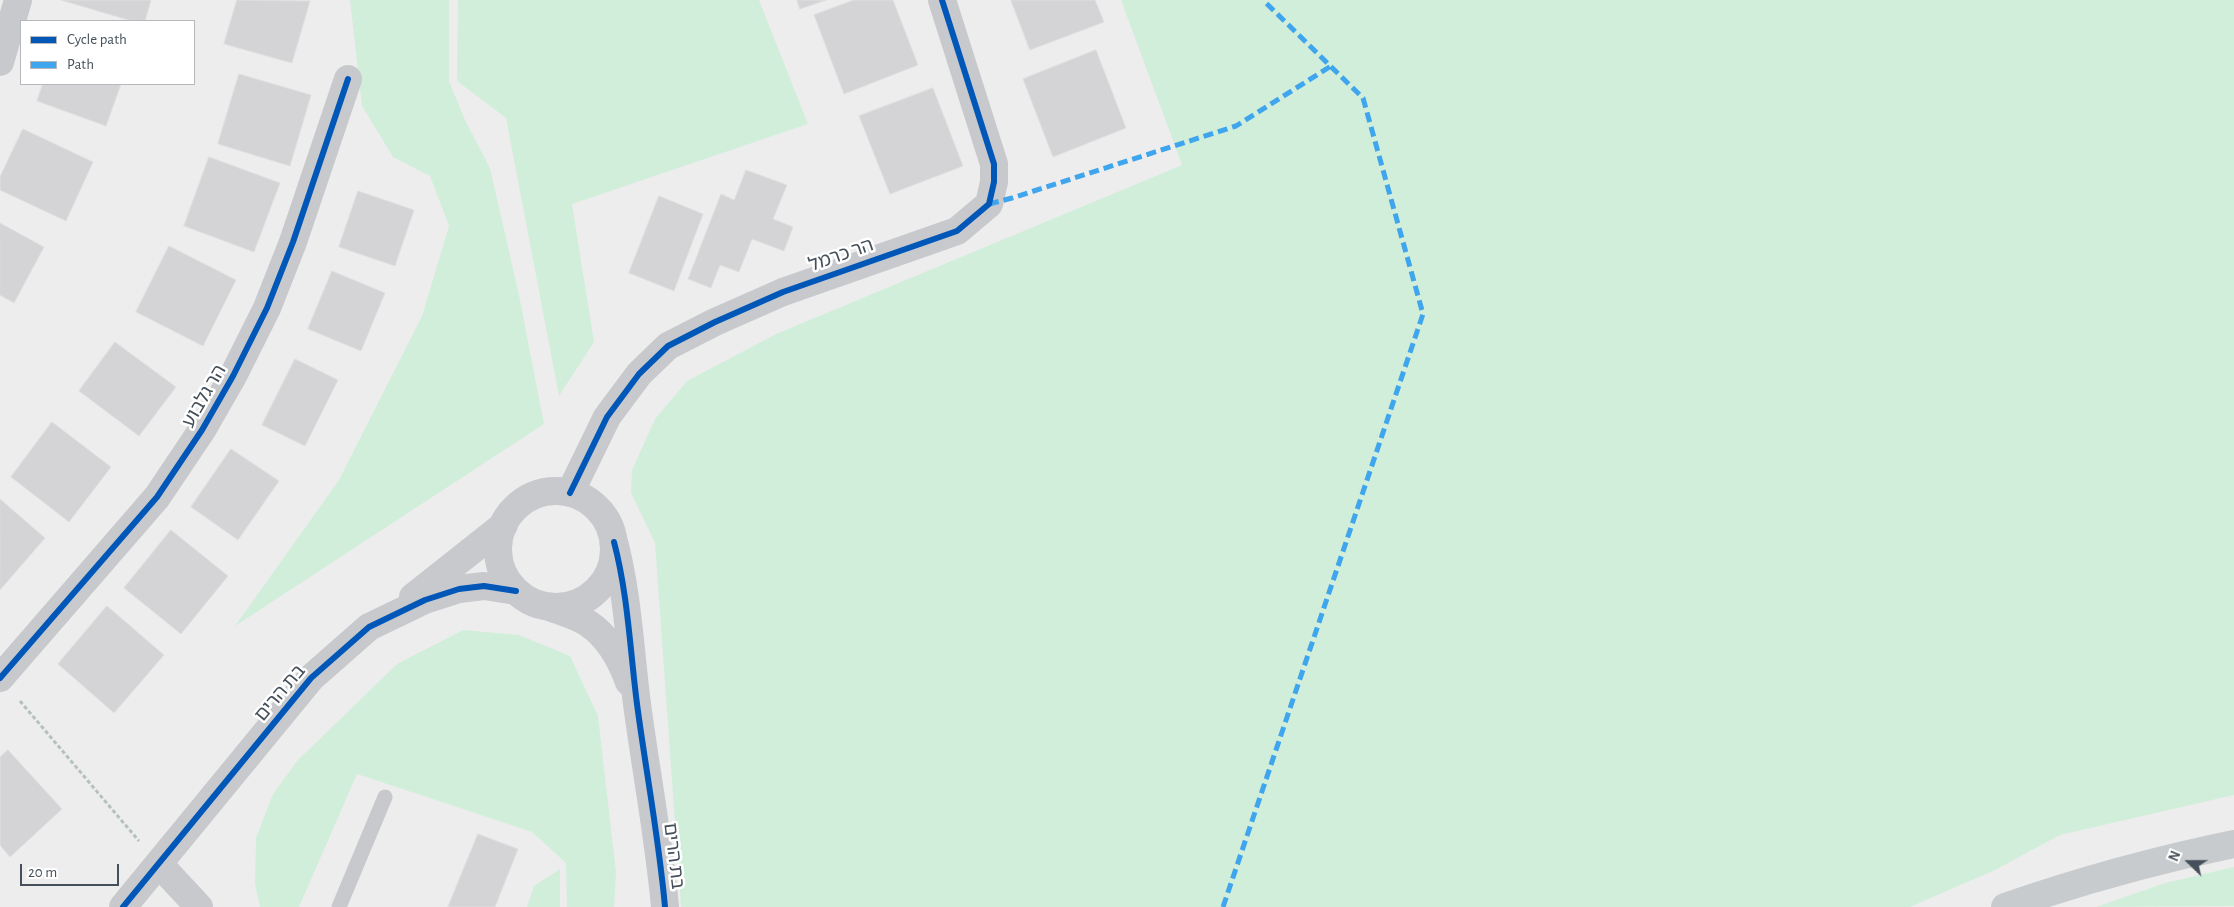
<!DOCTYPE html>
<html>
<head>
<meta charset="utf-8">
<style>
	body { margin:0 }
	#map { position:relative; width:2234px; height:907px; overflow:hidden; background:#eeeded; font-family:"Alegreya Sans",sans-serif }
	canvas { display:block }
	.legend { position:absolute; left:20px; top:20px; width:175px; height:65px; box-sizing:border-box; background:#fff; border:1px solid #b5b9bd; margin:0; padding:6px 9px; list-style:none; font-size:15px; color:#45505a }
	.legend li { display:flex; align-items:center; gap:10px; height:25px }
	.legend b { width:25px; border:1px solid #b5b9bd }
	.north { position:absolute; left:2164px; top:837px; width:50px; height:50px; -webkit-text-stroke:4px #fff; paint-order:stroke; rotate:292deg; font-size:14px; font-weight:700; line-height:20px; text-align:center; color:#45505a }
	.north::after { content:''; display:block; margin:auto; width:18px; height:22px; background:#45505a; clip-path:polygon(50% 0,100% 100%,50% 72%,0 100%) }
	.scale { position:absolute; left:20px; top:864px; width:99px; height:22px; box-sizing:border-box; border:2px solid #45505a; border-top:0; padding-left:6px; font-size:15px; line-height:18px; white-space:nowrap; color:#45505a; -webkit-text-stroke:4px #fff; paint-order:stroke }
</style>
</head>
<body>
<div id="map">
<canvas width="2234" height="907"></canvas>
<ul class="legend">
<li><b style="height:6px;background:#0057b8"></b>Cycle path</li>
<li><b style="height:6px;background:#3fa5ed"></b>Path</li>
</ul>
<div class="north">N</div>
<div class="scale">20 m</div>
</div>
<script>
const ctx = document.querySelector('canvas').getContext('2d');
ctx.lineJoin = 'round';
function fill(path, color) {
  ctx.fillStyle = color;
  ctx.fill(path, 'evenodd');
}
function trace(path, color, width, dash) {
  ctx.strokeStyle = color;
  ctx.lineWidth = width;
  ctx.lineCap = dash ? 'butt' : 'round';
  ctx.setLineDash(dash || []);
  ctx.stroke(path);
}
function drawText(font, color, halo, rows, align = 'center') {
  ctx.font = font + ' "Alegreya Sans","Noto Sans Hebrew",sans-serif';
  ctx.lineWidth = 5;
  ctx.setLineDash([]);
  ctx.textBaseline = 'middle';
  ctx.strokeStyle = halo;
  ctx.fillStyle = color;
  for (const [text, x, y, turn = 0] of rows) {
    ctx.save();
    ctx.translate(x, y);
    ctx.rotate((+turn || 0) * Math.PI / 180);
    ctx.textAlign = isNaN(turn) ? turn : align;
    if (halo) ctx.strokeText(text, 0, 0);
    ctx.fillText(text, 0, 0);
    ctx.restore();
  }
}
fill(new Path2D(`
	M350 0H449V81L465 120 490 168 519 295 544 424 235 626 339 480 422 316 449 226 430 176 393 157 362 106Z
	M458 0H759L808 124 572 204 594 342 559 396 506 118 457 81Z
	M1121 0H2234V795L2060 835 1995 870 1910 907H681L655 543 631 493 632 470 655 419 687 381 776 334 1182 165Z
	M463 630 519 635 570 656 598 716 616 872 614 907H567L566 863 532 832 357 774 299 907H260L255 884 256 838 273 794 297 761 397 664Z
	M2234 867V906L2096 907 2165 883Z
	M560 869V907H527L534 886Z`), '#d1eedb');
const building = new Path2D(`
	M61 0H151L145 21H132Z
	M237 0 310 1 292 63 224 44Z
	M797 0H826L800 9Z
	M854 0H893L918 65 844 94 814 15Z
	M1011 0H1095L1104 22 1030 50Z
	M1096 50 1126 128 1053 157 1023 79Z
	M239 74 311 95 290 166 218 144Z
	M43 84H121L106 126 37 101Z
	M933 88 963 166 890 194 859 116Z
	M23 129 93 162 66 221 0 190V177Z
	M209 157 280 183 254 252 184 226Z
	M746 170 787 185 773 219 793 227 784 251 752 239 739 272 720 265 711 288 688 279 721 194 734 200Z
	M358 191 414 210 395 266 339 247Z
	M659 196 703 214 674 291 629 273Z
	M0 223 44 247 14 303 0 295Z
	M169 246 236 280 203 346 136 312Z
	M332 271 385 293 361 351 308 329Z
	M115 342 176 387 139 436 79 391Z
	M295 359 338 380 305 446 262 425Z
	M52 422 111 467 69 522 11 477Z
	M231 449 279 481 238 540 191 507Z
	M0 499 45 538 0 590Z
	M171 530 228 576 181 634 124 588Z
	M107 606 164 655 114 713 58 664Z
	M8 750 62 809 10 857 0 845V757Z
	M478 834 518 849 495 907H448Z`);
fill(building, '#d4d4d6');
trace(building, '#dfdfe0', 1);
trace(new Path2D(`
	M20 701 139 841`), '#b5c1bd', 3, [4, 2.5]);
trace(new Path2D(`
	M339 907 385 797`), '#c7c9cc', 15);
trace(new Path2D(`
	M0 62 18 0
	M570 493 607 417 639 374 668 346 715 322 783 292 957 231 989 204 994 182V164L942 0
	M0 678 157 497 202 430 233 376 267 308 293 242 348 79
	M159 864 199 907`), '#c7c9cc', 28);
trace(new Path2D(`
	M498 549a58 58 0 1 1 116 0a58 58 0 1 1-116 0Z
	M614 542C628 595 630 650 637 704 646 772 659 839 665 907
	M413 597 504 525
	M549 607C562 612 578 616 589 624 608 637 621 660 629 682
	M123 907 311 678 369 627 425 600 459 589 484 586 516 591`), '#c7c9cc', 28);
trace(new Path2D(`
	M2005 907C2080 881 2156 860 2234 844`), '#c8cbce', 28);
trace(new Path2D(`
	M989 204 1012 198 1236 126 1331 66
	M1223 907 1423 314 1363 98 1263 0`), '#3fa5ed', 5, [10, 5]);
trace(new Path2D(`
	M570 493 607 417 639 374 668 346 715 322 783 292 957 231 989 204 994 182V164L942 0
	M614 542C628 595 630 650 637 704 646 772 659 839 665 907
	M0 678 157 497 202 430 233 376 267 308 293 242 348 79
	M123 907 311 678 369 627 425 600 459 589 484 586 516 591`), '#0057b8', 6);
drawText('19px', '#45505a', '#fff', [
	["הר כרמל",841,255,-19],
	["הר גלבוע",204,396,-60],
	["בת הרים",280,693,-50],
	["בת הרים",674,856,83]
]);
</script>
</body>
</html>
